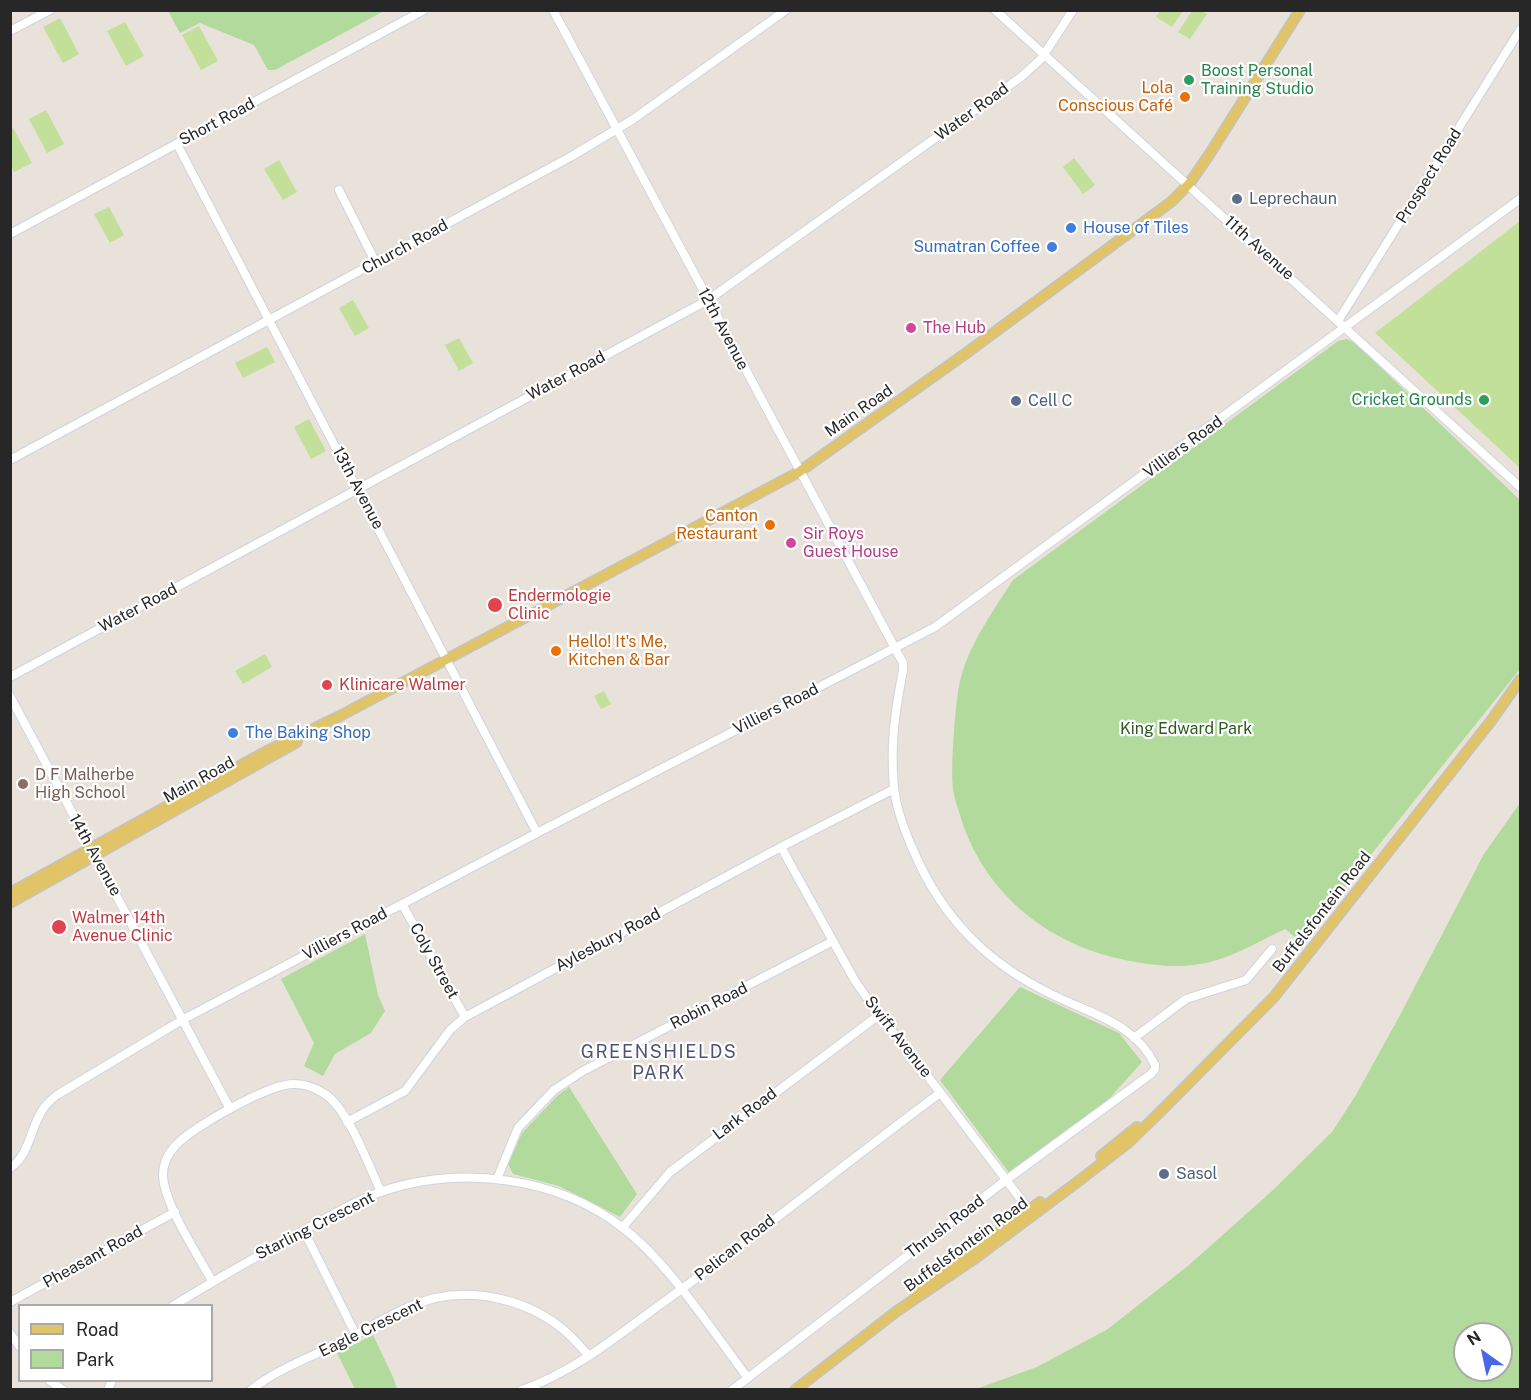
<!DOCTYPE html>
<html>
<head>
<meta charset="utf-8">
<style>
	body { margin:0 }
	#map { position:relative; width:1531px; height:1400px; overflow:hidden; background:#e9e2da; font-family:"Public Sans",sans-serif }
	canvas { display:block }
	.frame { position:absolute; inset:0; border:12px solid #272727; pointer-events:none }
	.legend { position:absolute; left:18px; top:1304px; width:195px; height:78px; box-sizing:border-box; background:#fff; border:2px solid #a9a9a9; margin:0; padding:8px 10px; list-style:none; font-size:18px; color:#272727 }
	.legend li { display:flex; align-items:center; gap:12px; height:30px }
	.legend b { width:30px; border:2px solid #a9a9a9 }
	.north { position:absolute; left:1453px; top:1322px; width:60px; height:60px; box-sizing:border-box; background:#fff; border:2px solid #a9a9a9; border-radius:50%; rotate:327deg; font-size:16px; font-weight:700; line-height:24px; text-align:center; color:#272727 }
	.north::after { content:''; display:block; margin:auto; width:21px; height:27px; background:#4a68e6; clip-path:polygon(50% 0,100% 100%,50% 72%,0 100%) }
</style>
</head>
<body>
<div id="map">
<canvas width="1531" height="1400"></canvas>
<div class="frame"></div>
<ul class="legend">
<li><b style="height:8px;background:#e1c467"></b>Road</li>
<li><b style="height:16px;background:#b1da9c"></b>Park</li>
</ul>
<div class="north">N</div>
</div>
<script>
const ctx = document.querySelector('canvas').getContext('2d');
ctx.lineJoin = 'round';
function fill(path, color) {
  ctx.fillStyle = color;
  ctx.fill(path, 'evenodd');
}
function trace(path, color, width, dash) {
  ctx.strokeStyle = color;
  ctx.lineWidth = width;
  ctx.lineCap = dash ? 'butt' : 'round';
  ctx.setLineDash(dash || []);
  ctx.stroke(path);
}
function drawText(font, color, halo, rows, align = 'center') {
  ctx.font = font + ' "Public Sans",sans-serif';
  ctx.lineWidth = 4.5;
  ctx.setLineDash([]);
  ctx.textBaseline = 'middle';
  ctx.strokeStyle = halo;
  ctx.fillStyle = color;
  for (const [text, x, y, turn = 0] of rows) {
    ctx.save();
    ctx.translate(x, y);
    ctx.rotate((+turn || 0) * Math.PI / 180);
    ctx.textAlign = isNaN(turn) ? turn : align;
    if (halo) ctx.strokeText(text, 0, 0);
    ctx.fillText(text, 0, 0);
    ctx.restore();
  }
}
fill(new Path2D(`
	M168 11H384L275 70H268L254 45 200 23 180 33Z
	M1347 339 1355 343 1520 500V669L1301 942 1285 929C1253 944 1228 961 1193 965 1169 968 1144 964 1121 959 1045 943 982 890 960 815 957 806 954 797 953 789 951 769 953 749 954 730 956 709 957 687 964 667 975 636 995 608 1013 580L1338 341Z
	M1520 803V1389H976L1037 1367 1108 1329 1189 1265 1272 1191 1332 1132 1356 1095 1399 1017 1484 854ZM1465 1334H1501V1370H1465Z
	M365 934 378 995 385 1011 371 1033 335 1054 323 1076 304 1066 314 1043 281 979Z
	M1020 987 1119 1033 1142 1062 1108 1100 1010 1174 940 1080Z
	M569 1087 637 1194 620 1217 559 1186 513 1174 508 1164 522 1133 557 1096Z
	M373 1335 393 1377 397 1389H355L337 1353Z`), '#b1da9c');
fill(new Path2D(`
	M1160 11V10L1183 11 1172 27 1156 17Z
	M1192 11H1202L1207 14 1190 39 1178 32Z
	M60 18 79 54 63 63 43 27Z
	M125 22 144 56 126 66 107 31Z
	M199 26 218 61 201 70 182 35Z
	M46 110 64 144 47 153 29 119Z
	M13 128 32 163 14 172 11 165V129Z
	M1074 158 1095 185 1083 194 1063 167Z
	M279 160 297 192 283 200 264 169Z
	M109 207 124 235 110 243 94 214Z
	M1520 221V468L1375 333Z
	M353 300 369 328 355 336 339 308Z
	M459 338 473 363 459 371 445 345Z
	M267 347 275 362 243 378 235 363Z
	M309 419 326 451 311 459 294 427Z
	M265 654 272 667 243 684 235 671Z
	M604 691 611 704 601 709 594 696Z`), '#c2e099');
const minor = new Path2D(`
	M553 10 903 663V670C895 712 890 744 894 787 896 810 905 832 914 852 943 919 988 964 1053 995 1091 1014 1135 1023 1155 1065V1069L1151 1074 1006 1180 732 1390
	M995 10 1520 487
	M10 31 50 10
	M177 144 537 833
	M339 190 376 263
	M10 234 424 10
	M1338 321 1520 30
	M10 460 572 156 632 120 786 10
	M10 677 708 300 1021 77 1041 59 1073 10
	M10 696 230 1109
	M781 847 855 981 879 1015 917 1062 1032 1214
	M402 904 465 1017
	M1134 1038 1186 999 1246 980 1272 949
	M347 1122 405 1091 450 1030 465 1017 781 847 894 789
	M10 1168C30 1155 30 1128 43 1109 46 1104 52 1099 57 1095L182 1020 537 833 935 627 1520 199
	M497 1179 518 1128 554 1090 583 1071 833 941
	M623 1227 670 1172 879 1015
	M304 1231 356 1335
	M212 1281C198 1255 163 1203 163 1174 163 1164 168 1154 175 1146 192 1127 270 1083 295 1084 305 1084 317 1089 325 1094 348 1109 369 1166 381 1192
	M10 1302 175 1212
	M173 1306C214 1280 256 1257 299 1233 325 1219 352 1202 380 1192 459 1165 556 1176 623 1228 669 1263 712 1331 748 1378
	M10 1333 20 1347
	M49 1380 63 1390
	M108 1390 112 1380
	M251 1390C273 1371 317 1354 344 1341 373 1326 403 1306 435 1298 477 1289 526 1300 560 1327 571 1335 580 1346 589 1356
	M522 1390C574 1372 617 1336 661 1304 756 1236 847 1162 940 1093`);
const major = new Path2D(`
	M10 893 265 752 338 717 799 472 965 354 1171 202 1189 184 1209 155 1300 10
	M10 903 297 742
	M1101 1156 1137 1127
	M915 1293 1040 1202
	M795 1390 897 1311 977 1257 1080 1180 1128 1143 1159 1113 1274 997 1491 721 1520 680`);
trace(minor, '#d0d3df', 10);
trace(major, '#c3c3c3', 12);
trace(minor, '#fff', 8);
trace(major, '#e1c467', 9);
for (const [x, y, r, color] of [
	[1189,80,6,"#2e9e5b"],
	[1185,97,6,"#e8710a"],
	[1237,199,6,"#5c6f8a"],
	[1071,228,6,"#3f7fe0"],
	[1052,247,6,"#3f7fe0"],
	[911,328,6,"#d1479c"],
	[1484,400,6,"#2e9e5b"],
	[1016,401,6,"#5c6f8a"],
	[770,525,6,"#e8710a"],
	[791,543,6,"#d1479c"],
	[495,605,8,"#e0444e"],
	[556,651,6,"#e8710a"],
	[327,685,6,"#e0444e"],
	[233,733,6,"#3f7fe0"],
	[23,784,6,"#8d6e63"],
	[59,927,8,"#e0444e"],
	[1164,1174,6,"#5c6f8a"]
]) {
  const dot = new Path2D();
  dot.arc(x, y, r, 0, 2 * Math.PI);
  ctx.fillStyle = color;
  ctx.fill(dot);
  trace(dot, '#fff', 2);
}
drawText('16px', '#27864d', '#fff', [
	["Boost Personal",1201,71],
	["Training Studio",1201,89],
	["Cricket Grounds",1472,400,"right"]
], 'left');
drawText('16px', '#c56008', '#fff', [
	["Lola",1173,88],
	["Conscious Café",1173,106],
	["Canton",758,516],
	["Restaurant",758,534],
	["Hello! It's Me,",568,642,"left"],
	["Kitchen & Bar",568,660,"left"]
], 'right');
drawText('16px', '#272727', '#fff', [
	["Water Road",972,112,-36],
	["Short Road",217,122,-28],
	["Prospect Road",1429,176,-58],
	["Church Road",405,247,-29],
	["11th Avenue",1259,248,42],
	["12th Avenue",723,329,62],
	["Water Road",566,376,-28],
	["Main Road",859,411,-35],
	["Villiers Road",1183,447,-36],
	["13th Avenue",358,488,62],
	["Water Road",138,608,-28],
	["Villiers Road",776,709,-27],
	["Main Road",199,780,-29],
	["14th Avenue",95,855,61],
	["Buffelsfontein Road",1322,912,-52],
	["Villiers Road",345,934,-28],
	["Aylesbury Road",608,940,-28],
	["Coly Street",434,961,61],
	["Robin Road",709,1006,-27],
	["Swift Avenue",898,1037,52],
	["Lark Road",745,1114,-37],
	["Starling Crescent",315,1226,-27],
	["Thrush Road",945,1227,-37],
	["Buffelsfontein Road",966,1245,-36],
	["Pelican Road",735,1248,-38],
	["Pheasant Road",93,1257,-29],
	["Eagle Crescent",371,1328,-26]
]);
drawText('16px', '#4e5e75', '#fff', [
	["Leprechaun",1249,199],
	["Cell C",1028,401],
	["Sasol",1176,1174]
], 'left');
drawText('16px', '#366cbe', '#fff', [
	["House of Tiles",1083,228],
	["Sumatran Coffee",1040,247,"right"],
	["The Baking Shop",245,733]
], 'left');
drawText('16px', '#b23c85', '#fff', [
	["The Hub",923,328],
	["Sir Roys",803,534],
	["Guest House",803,552]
], 'left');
drawText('16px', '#be3a42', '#fff', [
	["Endermologie",508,596],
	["Clinic",508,614],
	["Klinicare Walmer",339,685],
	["Walmer 14th",72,918],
	["Avenue Clinic",72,936]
], 'left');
drawText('16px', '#2d5c20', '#fff', [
	["King Edward Park",1186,729]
]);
drawText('16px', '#785e54', '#fff', [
	["D F Malherbe",35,775],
	["High School",35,793]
], 'left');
ctx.letterSpacing = '1.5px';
drawText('18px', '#4d5473', '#fff', [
	["GREENSHIELDS",659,1052],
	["PARK",659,1073]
]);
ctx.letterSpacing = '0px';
</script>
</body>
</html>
